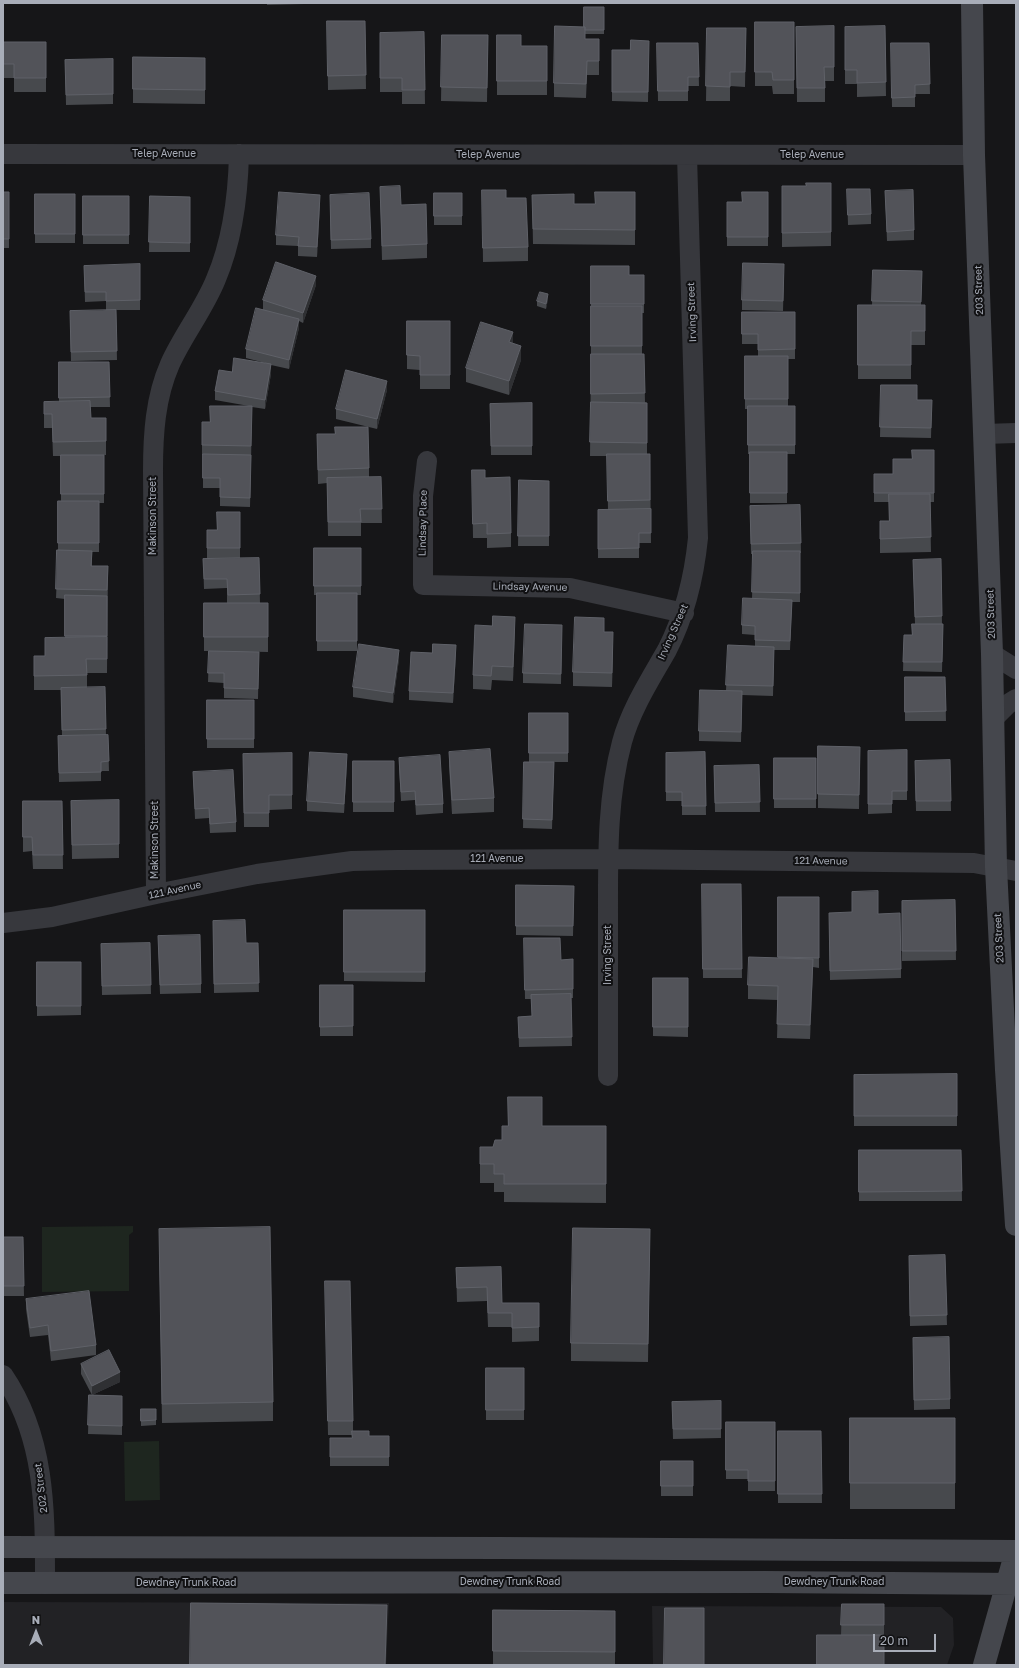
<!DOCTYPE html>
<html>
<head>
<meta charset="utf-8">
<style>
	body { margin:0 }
	#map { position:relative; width:1019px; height:1668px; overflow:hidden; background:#161618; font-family:"Golos Text",sans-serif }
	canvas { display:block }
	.frame { position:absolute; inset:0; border:4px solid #a8adb8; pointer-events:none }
	.north { position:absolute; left:16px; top:1612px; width:40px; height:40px; -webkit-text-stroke:3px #111113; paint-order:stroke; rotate:0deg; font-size:11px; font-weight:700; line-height:16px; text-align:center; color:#a8adb8 }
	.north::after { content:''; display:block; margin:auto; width:14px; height:18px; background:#a8adb8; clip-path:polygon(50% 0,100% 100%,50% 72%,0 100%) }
	.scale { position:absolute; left:873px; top:1634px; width:63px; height:18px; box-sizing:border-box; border:2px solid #a8adb8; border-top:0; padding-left:5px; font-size:12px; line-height:14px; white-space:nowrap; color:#a8adb8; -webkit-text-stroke:3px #111113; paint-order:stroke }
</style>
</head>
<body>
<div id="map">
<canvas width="1019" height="1668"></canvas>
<div class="frame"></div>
<div class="north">N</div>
<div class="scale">20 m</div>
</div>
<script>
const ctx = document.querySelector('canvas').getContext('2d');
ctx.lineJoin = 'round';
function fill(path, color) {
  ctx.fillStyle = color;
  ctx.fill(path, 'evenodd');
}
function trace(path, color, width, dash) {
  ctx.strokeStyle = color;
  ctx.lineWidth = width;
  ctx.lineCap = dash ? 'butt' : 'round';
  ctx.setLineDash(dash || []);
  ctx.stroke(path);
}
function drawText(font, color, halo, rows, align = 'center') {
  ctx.font = font + ' "Golos Text",sans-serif';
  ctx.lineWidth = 4;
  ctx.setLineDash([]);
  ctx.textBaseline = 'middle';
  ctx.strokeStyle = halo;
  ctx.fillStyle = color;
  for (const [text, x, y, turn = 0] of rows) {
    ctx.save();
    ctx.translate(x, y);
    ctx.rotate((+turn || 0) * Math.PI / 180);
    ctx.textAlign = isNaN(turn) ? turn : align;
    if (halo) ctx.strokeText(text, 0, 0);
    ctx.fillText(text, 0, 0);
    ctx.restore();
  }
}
fill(new Path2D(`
	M3 1602 389 1603 386 1665H3Z
	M652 1606 941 1607 953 1618 954 1645 947 1665H653Z`), '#222225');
fill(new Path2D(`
	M133 1226V1232L129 1235V1291L42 1292V1227Z
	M159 1441 160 1500 125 1501 124 1442Z`), '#1e261f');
trace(new Path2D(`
	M3 154 974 155
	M984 434 1016 433
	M427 461 423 496V585L570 588 684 613
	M992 654 1016 669
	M993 719 1008 704 1016 699
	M156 894 153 471C153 435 155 398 170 364 183 335 204 309 216 279 233 239 238 197 239 154
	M3 923 52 917 156 894 257 874 352 861 397 860 608 859 974 863 1016 871
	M608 1076C608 1022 608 967 608 913 608 856 607 798 622 742 631 709 650 680 667 650 685 615 694 578 698 538L687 155
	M3 1375C46 1438 45 1511 45 1584`), '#37383d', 20);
trace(new Path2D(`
	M972 3 974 155 992 654 996 867 1006 1070 1016 1225
	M3 1547 501 1548 1016 1551
	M3 1583 766 1582 1016 1584
	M984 1665 1016 1551`), '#45474d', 22);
fill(new Path2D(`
	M267 3H304V4L267 5Z
	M604 7V34H585V39H599V75H587L586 98 554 97V83L584 27Z
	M327 21H365L366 89 328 90Z
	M755 22H794V94H773L772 86H755Z
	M834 26V81H825V102H797L796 27Z
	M885 26 886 96 857 97V84H845V27Z
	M707 28H746L745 87 730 86V101H706Z
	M424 32 425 104H402V92H380V33Z
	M442 35H488L487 102 441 101Z
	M497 35 521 46H547V95H497Z
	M649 41 648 102 612 101V50H630Z
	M3 42H46V92H14V78H3Z
	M657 43H698L699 86H688V101H658Z
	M891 43H929L930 94H915V107H892Z
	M133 57 205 58V104L133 103Z
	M113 59V104L66 105 65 60Z
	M831 183V246L782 247V186H806Z
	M380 187 401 205 427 244V258L382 260Z
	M847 189 871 214V224L848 225Z
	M482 190 528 247V261L483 262Z
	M885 191 914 230V240L887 241Z
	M3 192H9V248H3Z
	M635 192V245L533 244 532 195 574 204H595Z
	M768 192V246H727V202H742Z
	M434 193H462V225H434Z
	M35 194H75V243H35Z
	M83 196H129V244H83Z
	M150 196 190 197V252H149Z
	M330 204 371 239V248L331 249Z
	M320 205 317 257 298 256V246L276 245V235Z
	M140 264V310H116L117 360 71 361 70 320 106 310V301L85 302 84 266Z
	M591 266 629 275H644V313H642V354H644L645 402 647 403V454H650L651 543H639V558H598V510H608L607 456H590L591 354Z
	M873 270 922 271 921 305H925V345H911V379H858V305H872Z
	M784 274 783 311 742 310V300Z
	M316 285 303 323 299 321V328L289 369 271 365V374L265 409 252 407 251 464 250 507 220 506V488H203V455H202V422H210L249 406 215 400V391L232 372 269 364 246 358V349L263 309V300Z
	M548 299 546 309 537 306V301Z
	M742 312H795V359H788V406H795V454H787V503H750V454H748V409H745V356H758V344H742Z
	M407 321H450V389H420V370L407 369Z
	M521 360 509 395 466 382V368Z
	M59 362H109L110 407H90L91 418H106V455H104V503H99V552H92V566H108L107 673H87V688L105 687 106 735H108L109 771H101V781L59 782 58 736H62L61 690H34V656H45L65 638V599L56 598 58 550V501H61V456H53L52 428H44V402H59Z
	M881 385 917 400H932L931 438 880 437Z
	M387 390 377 429 336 419V409Z
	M532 403V455H491L490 404Z
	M317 434 369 468V477H381L382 523H361V536H328L327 483 318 484Z
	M934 450V502H930L931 552 880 553V521H889V502H874V474H893L912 459Z
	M472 470 485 478 511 533V547L487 548V538H473Z
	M519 480 549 481V546H518Z
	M800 505 801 553H800V602H792L790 650H774L773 696 742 695 741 742 699 741V731L726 690 728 645 755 646V635L742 634V625L752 599 753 554H751L750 506Z
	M240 512V558H207V530H217Z
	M314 548H361V595H357V651H317V595H314Z
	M259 558 260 603H268V652L217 651 259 652 258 699 224 698V683L208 682 209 651H204V603H227V588L204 589 203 559Z
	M941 559 942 624H943L942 672 903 671 904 635H912L915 624 913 560Z
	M562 625 561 684 523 683V673Z
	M515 631 513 681 492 680 491 690 473 689V675Z
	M604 632 613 646 612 687 573 686V672Z
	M456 654 453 703 409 700V691Z
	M399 659 393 703 353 697V687Z
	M905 677H945L946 721H905Z
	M207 700H254V748H207Z
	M529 713H568V762H554L552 829 523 828 524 762H529Z
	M818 746 860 747 859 809 818 808Z
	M907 750V800H892V813L868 814V751Z
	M449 752 494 798V812L452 814 449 766Z
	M705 752 706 815H682V801H666V753Z
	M292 753V809L269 810V827H244L243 754Z
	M399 758 443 804V813L416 815 415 800 401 801 399 768Z
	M774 758H816V808H774Z
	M950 760 951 811H916L915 761Z
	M353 761H394V812H353Z
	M347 764 344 813 307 811V801Z
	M759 765 760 812H715L714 766Z
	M193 772 236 822V832L210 833 209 818 195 819Z
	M119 800V858L72 859 71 801Z
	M23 801H62L63 869H33L32 851 23 852Z
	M702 884H741L742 978H703Z
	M516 885 574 886 573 936 516 935Z
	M778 897H819V968L813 967 810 1039 777 1038 778 1000 748 999V985L778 958Z
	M955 900 956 960 902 961V901Z
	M344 910H425V982L344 981Z
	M213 921 246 943H258L259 992 214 993Z
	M829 922 901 969V978L830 980Z
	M158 936 201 984V993L160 994Z
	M524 938 561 960 573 959V998H571L572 1046 519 1047 518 1017 532 1016 531 999H525Z
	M150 943 151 994 102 995 101 944Z
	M37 962H81V1015L37 1016Z
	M653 978H688V1037L653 1036Z
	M320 985H353V1036H320Z
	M957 1074V1126H854V1075Z
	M542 1126H606V1203L504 1202V1192H494V1183H480V1147H493L502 1140Z
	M859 1150H961L962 1201H859Z
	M159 1229 273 1402V1421L162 1423Z
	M650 1229 648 1362 571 1361V1343Z
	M3 1237H23L24 1296H3Z
	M945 1255 947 1325 910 1326 909 1256Z
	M501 1267 502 1303H539V1341L512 1342V1327H488L487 1301 457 1302 456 1268Z
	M325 1281 353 1421V1431L369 1436H389V1466H330V1438H352V1435H328Z
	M26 1299 96 1345V1355L51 1361 48 1335 30 1337 26 1309Z
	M913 1348 950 1399V1409L914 1410Z
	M81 1364 120 1382 92 1395 81 1374Z
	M486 1368H524V1420H486Z
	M89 1395 122 1396V1435L88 1434Z
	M721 1401V1438L673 1439 672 1402Z
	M141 1409H156V1425L141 1426Z
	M850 1418H955V1509H850Z
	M726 1422H775V1491H748V1479H726Z
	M778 1431H821L822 1503H778Z
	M661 1461H693V1496H661Z
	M842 1604H884V1635H841Z
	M493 1610 615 1611V1665H493Z`), '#47494d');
fill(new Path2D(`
	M320 195V205L317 257V247Z
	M316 276V285L303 323V313Z
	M548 294V299L546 309V304Z
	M299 319V328L289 369V360Z
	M513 332V346L509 342Z
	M521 346V360L509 395V381Z
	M271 364V374L265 409V400Z
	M387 381V390L377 429V419Z
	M515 617V631L513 681V667Z
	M613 632V646L612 687V673Z
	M456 645V654L453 703V693Z
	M399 650V659L393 703V693Z
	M347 754V764L344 813V804Z
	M813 959V974L810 1039V1025Z
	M120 1372V1382L92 1395V1386Z
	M387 1605V1623L386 1665H385Z`), '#2f3033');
const building = new Path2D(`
	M584 7H604V30H585V27H584Z
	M327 21H365L366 75 328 76Z
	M755 22H794V80H773L772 72H755Z
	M555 26 585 27V39H599V61H587L586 84 554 83Z
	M834 26V67H824L825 88H797L796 27Z
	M885 26 886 82 857 83V70H845V27Z
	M707 28H746L745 72H730V87L706 86Z
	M424 32 425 90H402V78H380V33Z
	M442 35H488L487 88 441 87Z
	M497 35H521V46H547V81H497Z
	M631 40 649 41 648 92H612V50H630Z
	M3 42H46V78H14V64H3Z
	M657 43H698L699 77H688V91H658Z
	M891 43H929L930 84 915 85V97L892 98Z
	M133 57 205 58V90L133 89Z
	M113 59V94L66 95 65 60Z
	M806 183H831V232L782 233V186H806Z
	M400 186 401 205 426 204 427 244 382 246 380 187Z
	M847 189H870L871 214 848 215Z
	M482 190H506V198H526L528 247 483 248Z
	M913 190 914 230 887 232 885 191Z
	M3 192H9V239H3Z
	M279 192 320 195 317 247 298 246 299 237 276 235Z
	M595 192H635V230L533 229 532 195 574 194V204H595Z
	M742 192H768V237H727V202H742Z
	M369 193 371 239 331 240 330 195Z
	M434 193H462V216H434Z
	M35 194H75V234H35Z
	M83 196H129V235H83Z
	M150 196 190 197V243L149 242Z
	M276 262 316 276 303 313 263 300Z
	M743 263 784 264 783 301 742 300Z
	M140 264V300L106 301V292H85L84 266Z
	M591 266H629V275H644V304H591Z
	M873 270 922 271 921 302 872 301Z
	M540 292 548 294 546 304 537 301Z
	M858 305H925V331H911V365H858Z
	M591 306H642V346H591Z
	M256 308 299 319 289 360 246 349Z
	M116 310 117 351 71 352 70 311Z
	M742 312H795V349L758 350V334H742Z
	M407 321H450V375H420V356L407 355Z
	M481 322 513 332 509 342 521 346 509 381 466 368Z
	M591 354H644L645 393 591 394Z
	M745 356H788V399H745Z
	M234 358 271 364 265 400 215 391 219 370 232 372Z
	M59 362H109L110 397 59 398Z
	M346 370 387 381 377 419 336 409Z
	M881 385H917V400H932L931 428 880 427Z
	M90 401 91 418H106V441L53 442 52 414H44V402Z
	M591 402 647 403V443L590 442Z
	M532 403V446H491L490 404Z
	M210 406H252L251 446 202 445V422H210Z
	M748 406H795V445H748Z
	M335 427H368L369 468 318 470 317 434H335Z
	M912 450H934V493H874V474H893V459H912Z
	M750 452H787V493H750Z
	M203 454 251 455 250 498 220 497V478H203Z
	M607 454H650V500L608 501Z
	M61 455H104V494H61Z
	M472 470H485V478L510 477 511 533 487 534V523L473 524Z
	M381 477 382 509H360L361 522H328L327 478Z
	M519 480 549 481V536H518Z
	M889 494H930L931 537 880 539V521H889Z
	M58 501H99V543H58Z
	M800 505 801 543 751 544 750 506Z
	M651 509V533H639V548L598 549V510Z
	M217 512H240V548H207V530H217Z
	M314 548H361V586H314Z
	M57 550 92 551 91 566H108L107 590 56 589Z
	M753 551H800V593L752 592Z
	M259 558 260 594 228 595 227 579H204L203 559Z
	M941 559 942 616 915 617 913 560Z
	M317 593H357V641H317Z
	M65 595 107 596V636H65Z
	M743 598 792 600 790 641 755 640V626L742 625Z
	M204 603H268V637H204Z
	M493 616 515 617 513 667 492 666 491 676 473 675 475 625 492 626Z
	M575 617 604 618V632H613L612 673 573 672Z
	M525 624 562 625 561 674 523 673Z
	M912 624H943L942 662H903L904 635H912Z
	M107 637V659H86L87 675 34 676V656H45V638Z
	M359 644 399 650 393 693 353 687Z
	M433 644 456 645 453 693 409 691 411 652 432 653Z
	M728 645 774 647 773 686 726 685Z
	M209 651 259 652 258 689 224 688V673H208Z
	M905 677H945L946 711 905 712Z
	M105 687 106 729 62 730 61 688Z
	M700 690 742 691 741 732 699 731Z
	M207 700H254V739H207Z
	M529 713H568V753H529Z
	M108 735 109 761 101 762V772L59 773 58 736Z
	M818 746 860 747 859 795 818 794Z
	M490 749 494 798 452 800 449 752Z
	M907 750V791H892V804H868V751Z
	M310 752 347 754 344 804 307 801Z
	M705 752 706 806H682V792H666V753Z
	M292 753V795H269V813H244L243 754Z
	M440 755 443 804 416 805 415 791 401 792 399 758Z
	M774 758H816V799H774Z
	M950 760 951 801H916L915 761Z
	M353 761H394V802H353Z
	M524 762H554L552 820 523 819Z
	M759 765 760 802 715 803 714 766Z
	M233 770 236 822 210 824 209 808 195 809 193 772Z
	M119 800V844L72 845 71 801Z
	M23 801H62L63 855H33L32 837H23Z
	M702 884H741L742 969H703Z
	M516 885 574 886 573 926H516Z
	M878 891V914L900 913 901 969 830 971 829 913 852 912V892Z
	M778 897H819V958L778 957Z
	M955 900 956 951H902V901Z
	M344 910H425V972H344Z
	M245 920 246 943H258L259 983 214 984 213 921Z
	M200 935 201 984 160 985 158 936Z
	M524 938H560L561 960 573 959V989L525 990Z
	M150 943 151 985 102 986 101 944Z
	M749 957 813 959 810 1025 777 1024 778 986 748 985Z
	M37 962H81V1006H37Z
	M653 978H688V1027H653Z
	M320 985H353V1026L320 1027Z
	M571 994 572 1037 519 1038 518 1017 532 1016 531 995Z
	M957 1074V1116H854V1075Z
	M508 1097H542V1126H606V1184H504V1174H494V1164H480V1147H493L495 1140H502V1126H508Z
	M859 1150H961L962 1191 859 1192Z
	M270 1227 273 1402 162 1404 159 1229Z
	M573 1228 650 1229 648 1344 571 1343Z
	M3 1237H23L24 1286H3Z
	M945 1255 947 1315 910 1316 909 1256Z
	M501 1267 502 1303H539V1327L512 1328V1313H488L487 1287 457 1288 456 1268Z
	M325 1281H350L353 1421H328Z
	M89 1291 96 1345 51 1351 48 1325 30 1328 26 1299Z
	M949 1337 950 1399 914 1400 913 1338Z
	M109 1350 120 1372 92 1386 81 1364Z
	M486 1368H524V1410H486Z
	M89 1395 122 1396V1426L88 1425Z
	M721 1401V1429H673L672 1402Z
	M141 1409H156V1420L141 1421Z
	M850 1418H955V1483H850Z
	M726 1422H775V1481H748V1470H726Z
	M352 1431H369V1436H389V1457H330V1438H352Z
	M778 1431H821L822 1494H778Z
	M661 1461H693V1486H661Z
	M191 1603 387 1605 385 1665H190Z
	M842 1604H884V1625H841Z
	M665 1608H704V1665H664Z
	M493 1610 615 1611V1652L493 1651Z
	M817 1635H884V1665H817Z`);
fill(building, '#525359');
trace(building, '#5f6168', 1);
drawText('10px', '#a8adb8', '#111113', [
	["Telep Avenue",164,154],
	["Telep Avenue",488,155],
	["Telep Avenue",812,155],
	["203 Street",979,290,-92],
	["Irving Street",692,312,-92],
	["Makinson Street",153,516,-90],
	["Lindsay Place",423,523,-89],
	["Lindsay Avenue",530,587,1],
	["203 Street",991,614,-92],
	["Irving Street",673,632,-66],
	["Makinson Street",155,840,-90],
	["121 Avenue",497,859],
	["121 Avenue",821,861,1],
	["121 Avenue",175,890,-12],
	["203 Street",999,938,-93],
	["Irving Street",608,955,-90],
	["202 Street",41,1488,-97],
	["Dewdney Trunk Road",510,1582],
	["Dewdney Trunk Road",834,1582],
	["Dewdney Trunk Road",186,1583]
]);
</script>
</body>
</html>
